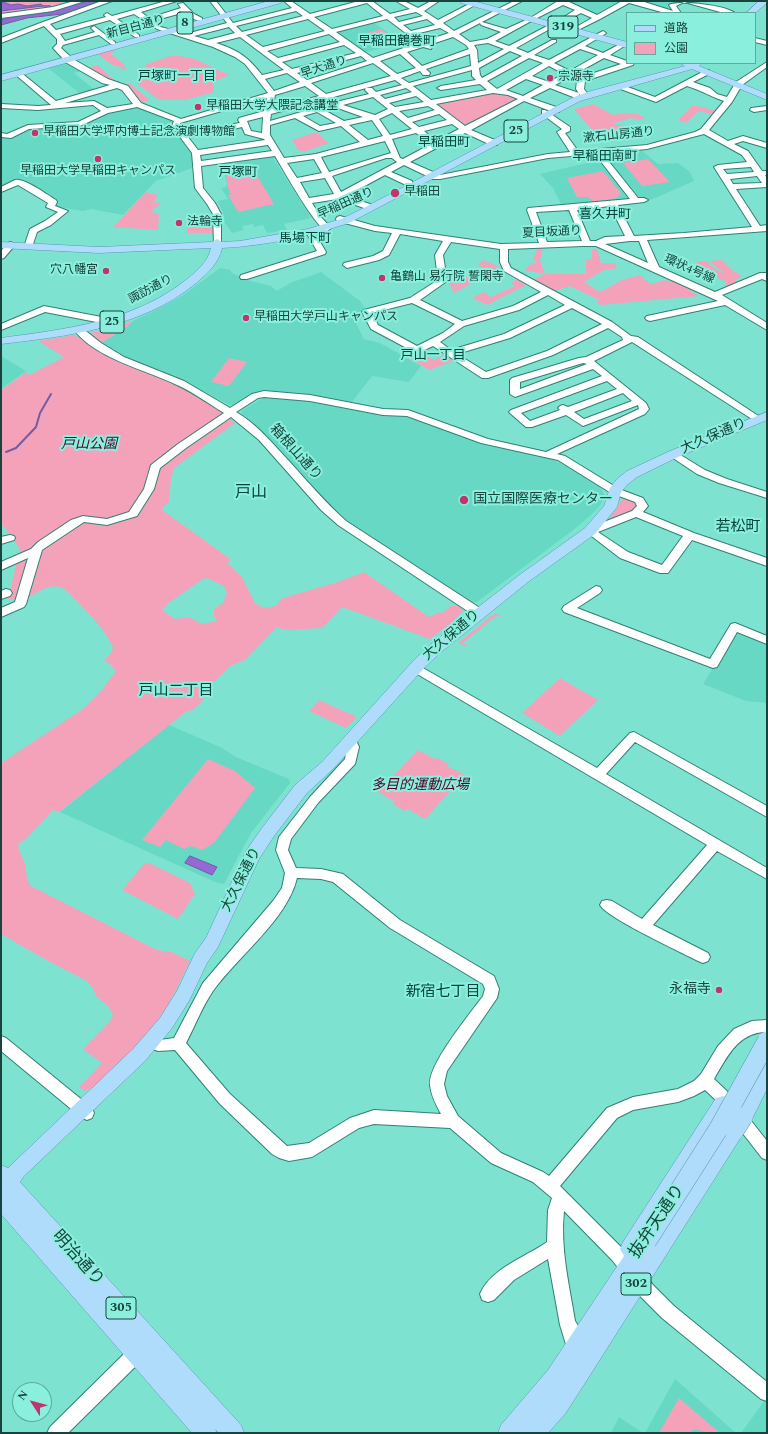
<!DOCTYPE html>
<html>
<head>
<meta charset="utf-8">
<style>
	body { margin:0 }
	#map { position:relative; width:768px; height:1434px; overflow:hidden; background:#7de3d0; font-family:Spectral,"Noto Sans JP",serif }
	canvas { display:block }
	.frame { position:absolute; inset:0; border:2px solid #18443d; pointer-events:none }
	.legend { position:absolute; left:626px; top:12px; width:130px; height:52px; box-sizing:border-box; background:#8af0dd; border:1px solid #5cab9d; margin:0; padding:5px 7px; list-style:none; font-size:12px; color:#18443d }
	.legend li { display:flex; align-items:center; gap:8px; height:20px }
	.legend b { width:20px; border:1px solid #5cab9d }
	.north { position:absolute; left:12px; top:1382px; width:40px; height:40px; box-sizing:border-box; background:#8af0dd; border:1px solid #5cab9d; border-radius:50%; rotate:306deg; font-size:11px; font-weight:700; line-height:16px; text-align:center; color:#18443d }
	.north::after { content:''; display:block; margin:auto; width:14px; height:18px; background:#c0356c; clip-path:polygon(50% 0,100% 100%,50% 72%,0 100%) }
</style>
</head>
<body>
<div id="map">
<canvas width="768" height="1434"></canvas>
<div class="frame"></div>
<ul class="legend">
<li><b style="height:5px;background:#b0dcfb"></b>道路</li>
<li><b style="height:11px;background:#f4a2ba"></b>公園</li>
</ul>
<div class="north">N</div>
</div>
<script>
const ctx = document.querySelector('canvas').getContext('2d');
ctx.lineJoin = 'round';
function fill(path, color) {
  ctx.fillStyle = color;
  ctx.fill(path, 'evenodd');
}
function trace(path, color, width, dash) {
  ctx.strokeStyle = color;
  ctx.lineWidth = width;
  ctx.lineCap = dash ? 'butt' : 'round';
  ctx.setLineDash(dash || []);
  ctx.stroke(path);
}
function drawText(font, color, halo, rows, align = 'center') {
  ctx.font = font + ' Spectral,"Noto Sans JP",serif';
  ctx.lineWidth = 4;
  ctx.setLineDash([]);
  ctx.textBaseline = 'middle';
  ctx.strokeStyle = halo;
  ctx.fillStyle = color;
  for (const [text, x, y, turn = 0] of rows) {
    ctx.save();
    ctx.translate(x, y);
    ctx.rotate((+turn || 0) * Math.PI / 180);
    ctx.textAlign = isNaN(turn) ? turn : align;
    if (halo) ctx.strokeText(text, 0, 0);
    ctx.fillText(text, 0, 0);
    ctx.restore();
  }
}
fill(new Path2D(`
	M563 1H625L599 16Z
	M639 1H679L670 5 674 12Z
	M373 22 390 34 395 33 407 41 363 53 334 32Z
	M67 63 85 70 74 73 96 91 82 95 48 68Z
	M136 106 171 120V125L193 151 195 167 156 181 123 215 91 209 83 211 52 206 18 181 1 189V136L8 137 29 128 82 125 107 112Z
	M640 149 658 164 678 163 690 172 694 181 648 201 644 198 639 199 603 155Z
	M271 154 311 218 284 224 287 230 267 233 263 225 254 227 253 224 242 226 244 230 232 233 225 223 223 212 217 201 228 199 221 188 226 187 227 184 223 167 225 166 222 161Z
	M600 160 633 200 562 206 553 188 540 174Z
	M220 268 230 270 232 273 247 280 271 286 277 291 290 283 321 272 360 301 366 310 351 314 364 339 380 343 421 366 409 382 372 376 352 402 307 394 262 390 256 392 233 405H229L179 378 131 361 101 343 128 326 133 321 152 312 182 296Z
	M1 356 26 371 1 389Z
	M267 397 288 398 363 412 407 417 490 446 541 455 566 465 599 485 605 496 599 507 590 516 572 531 477 602H471L350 523 314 490 265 433 242 414 241 411 263 398Z
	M738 631 767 643V703L746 701 703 684 735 632Z
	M169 725 222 748 236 757 289 779 290 783 251 833 224 884 215 882 60 812Z
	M675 1379 736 1433H645Z
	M767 1397V1433H741Z
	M619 1417 643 1433H611Z`), '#67d8c4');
fill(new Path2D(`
	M1 1H61L62 7 1 15Z
	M381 29 389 35 394 34 406 41 399 43 396 41 380 46 364 34Z
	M113 50 115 52 110 53 125 65 123 66 127 69 124 70 116 65H112L98 54Z
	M174 55 195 59 229 75 213 82 214 92 185 100H159L136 83 140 82 139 81 152 70 144 65Z
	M98 65 112 78 123 85 129 83 150 100 140 103 127 88 106 80 88 68Z
	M491 92 508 95 521 99 470 125H464L436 103Z
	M593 104 613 115 623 113 638 114 645 118 638 120 631 118 614 123 616 125H623L627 128 595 134 574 109Z
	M693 105 717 111 714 115 699 111 686 123 678 120Z
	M316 132 329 143 306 151H299L292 140Z
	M648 159 670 182 642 186 623 163Z
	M249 169H253L274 204 238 212 228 195 231 194C227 187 227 181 226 173Z
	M603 171 621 193 616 198 594 202 588 197H577L567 178Z
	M146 192 158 195 154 202 161 203 151 212 159 214 158 230 113 227Z
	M197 215 208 222H213V233H187V216Z
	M537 248H543L540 260 545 274H586V259H592V249H597L601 263H615L617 268 604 270 584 282 600 292 622 280 640 275 650 284 666 280 671 282 676 281 699 296 601 305 596 302 599 300 570 286 552 292 532 280 545 274 524 270 532 263 535 264 536 261 533 260Z
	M483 260 500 267 454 293 451 286 448 284 462 275 473 277 482 267 478 265Z
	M722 260 731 269 742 276 735 280 741 283 731 287 724 284 726 283 725 281 705 273 709 271 705 272 697 266 699 265 695 262 707 261 715 269 725 274 709 261Z
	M517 279 526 285 487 305 472 298 484 292 491 297 515 286 511 283Z
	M133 321 128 326 101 343 90 335 91 333 124 324Z
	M75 335 119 362 173 382 220 410 235 423 174 468 171 478 169 502 163 507 162 510 225 555 231 560 227 563 242 577 255 603 259 606 268 608 277 605 281 599 289 596 335 583 364 572 429 617 439 612 442 613 451 606H459L463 610 454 621 430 639 342 607 322 628 285 630 277 627 245 660 230 666 209 687 208 692 202 701 193 710 187 711 59 812 53 810 26 839 19 843C17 850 22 855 24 861 27 870 25 879 31 886L157 950 172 952 190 961C182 977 175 993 166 1008 156 1025 102 1088 85 1091L79 1087 102 1063 83 1049 111 1020 113 1015 108 1006 96 996 93 988 87 981 50 962 1 934V763L83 709 102 690 116 671 109 663 104 661 111 653 113 647C103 625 82 607 65 589 50 581 40 592 27 598 21 600 14 599 8 599L20 549 1 523V390L26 372 29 375 64 357 38 341ZM207 578 224 586 227 593 223 603 214 609V616L217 621 201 624 190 617 175 619 162 610 167 604 203 579Z
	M419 350 433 360 449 353 458 359 430 370 406 357Z
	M229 358 247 362 229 386 211 382Z
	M626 497 637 502 638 505 630 512 608 520 617 508 622 499Z
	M495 613 502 617 496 616 463 643 468 646 467 647 458 643Z
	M560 678 598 700 560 736 522 713Z
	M319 700 357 717 346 728 309 711Z
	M418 750 435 759 437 758 449 764 447 766 465 775 425 819 408 809 405 811 393 804 395 802 378 792Z
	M208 759 235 771 255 788 214 843 202 850 191 846 184 849 166 840 160 847 142 840Z
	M149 863 190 883 195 894 178 919 122 890 144 864Z
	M679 1398 720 1433H708L696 1429 687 1433H659Z`), '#f4a2ba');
const water = new Path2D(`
	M1 1 11 5 18 4 27 6 41 4 43 6 1 11Z
	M87 1H106L71 13 27 18 1 25V20L7 18 56 10Z
	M190 856 217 867 212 875 185 863Z`);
fill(water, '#9568d3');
trace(water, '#705da6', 1);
trace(new Path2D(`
	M43 6H50L53 8`), '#705da6', 1.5);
trace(new Path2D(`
	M6 452 16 448 36 427 40 413 51 394`), '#705da6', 2);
const minor = new Path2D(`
	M74 1H85L53 11 1 18V14L53 7Z
	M102 1H112L50 24 56 30 106 17 104 15 107 13 112 16 166 1H177L141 12 149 18 181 8 178 4 183 3 194 14 202 18V20C195 22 189 16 185 12L153 21 161 27 186 34 227 23 210 1H216L233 23 292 8 284 1H291L310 14 359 1H372L390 14 410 9 396 1H404L418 8 431 1H439L424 11 438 20 471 3H475V5L443 23 454 31 514 1H522L482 22 506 29 528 19 533 20 495 41 509 46 551 24H555V26L516 48 528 53 552 40H556V42L534 55 549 60 603 31 606 33 605 34 585 46 603 53 622 43H626V45L610 55 627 61V63H634L633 65 585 81 584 89 587 93 586 95H580L576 89 577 81 570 77 555 85 579 93V97H573L550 88 530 98 559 108V112H553L524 101 471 130 497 141V145H491L465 133 410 162 440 175 548 154 570 152 557 132 562 129 542 114V110H545L570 127V131L565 133 578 151 647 145 695 132 701 129 724 101C711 97 701 90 687 86L656 102 615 87 616 85H622L655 97 706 70H709V74L693 82 710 88 717 94 727 97 736 82 767 62V67L742 85 732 102 709 130 728 141 743 136 767 143V148L743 141 734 144 748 151 762 171H767V175H765L767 178V187L736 189 760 226 767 225V231L647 240 659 267 715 292 760 273H766L767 281 762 279 722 295 767 323V330L725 305 650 321 647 320 645 318 647 316 718 301 596 246H583L508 249V262L511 268 612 322 631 336 638 337 763 419 758 422 755 421 632 342 594 361 646 403 649 409 645 414 557 454 565 456 619 489 643 498 648 506 643 512 694 533 767 558V566L692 540 668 573H660L620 558 585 531 586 529 632 511 637 506 635 502 611 493 558 460 481 443 407 416 383 415 310 401 264 397 258 398 236 412C257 424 272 443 288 460 307 481 325 502 346 521L483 610 485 613 483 616H475L338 525 321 510 259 440 231 417 186 448 160 468 154 489 137 516 107 525 84 522 42 550 26 604 24 607 1 617V608L15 602 28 558 1 570V562L31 549 38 542 71 520 83 516 107 519 129 512 144 489 151 465 178 444 224 413C209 404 193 392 177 385 146 370 95 358 74 330L76 328H82L101 343 124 357 184 381 230 408 252 394 264 391 310 395 383 409 408 410 488 439 546 452 639 409 638 405 583 426 566 415 532 427H526L511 414 509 412 511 410 602 376 593 369 515 397 510 394V380L512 378 579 358 586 357 623 340 622 337 608 328 553 355 488 378H482L433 346 420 352H414L371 329 362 312 364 310 410 298 438 280 435 255 443 241 400 234 389 255 379 260 347 268 343 265 344 263 373 256 383 251 392 233 375 231 337 221 336 219 337 217 340 216 375 226 501 244 539 243 527 210 528 208 630 199 595 154 548 158 440 179H433L404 165 391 172 412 181V185H406L385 175 346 196 370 204 371 206 370 208H364L338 199 312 203 320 216 331 228 327 231C315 227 283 169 275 156L201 166 203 188 215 203 221 214V242L217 245 214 244 213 214 207 204 195 188 192 153 172 126 174 121 137 107 108 113 80 126 29 129 11 138 1 137V133L7 134 28 125 78 122 101 111 93 105 38 110 1 108V104L38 106 51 105 16 75V71H19L56 101 110 85 102 83 67 63 53 48 57 44V39L44 26 1 43V38L43 22ZM367 3 383 16 332 29 314 17ZM296 11 303 16 242 32 236 26ZM416 12 423 16 399 22 394 17ZM134 14 157 29 213 47 235 57 245 64 268 93 181 119 141 103 128 86 108 79 73 59 61 48 63 45 99 35 111 44H115V42L94 26 91 28 95 32 65 41 60 34 110 20 135 37H139V35L117 19ZM308 19 325 31 263 47 246 35ZM387 19 419 43 373 58 336 32ZM427 19 435 25 411 31 403 25ZM480 23 481 25 501 32 487 39 470 42 459 34ZM229 27 235 33 208 40 194 36ZM440 28 449 33 425 41 415 34ZM329 34 340 42 278 58 267 51ZM240 37 284 70 262 75C248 57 238 50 216 43ZM453 37 466 45 469 49 422 66 407 52 423 47 431 49 432 47 429 45ZM488 43 504 49 478 63 477 50 474 45ZM344 45 356 53 292 69 282 62ZM580 49 598 55 570 71 554 63ZM510 51 522 56 482 78 480 75 479 68ZM400 54 416 68 397 74 380 61ZM470 54 471 66 409 83 401 78 420 71 423 75H429L430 73 426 69ZM361 56 367 61 307 80 297 73ZM529 58 543 63 497 89 487 81ZM604 58 621 64 582 77 575 74ZM373 63 391 76 326 94 311 83ZM549 66 564 74 549 82 532 76ZM472 70V76L476 80 441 86 437 88 441 90 480 84 487 90 431 100 413 86ZM287 73 300 82 274 91 265 79ZM526 79 543 85 523 96 506 90ZM395 80 402 85 376 92 372 88H366L365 90 369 94 336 102 330 98ZM305 86 319 96 272 109 275 95ZM117 88 122 90 133 104 107 108 94 101 65 103ZM406 88 412 92 385 99 380 95ZM493 93 508 95 518 99 465 126 436 104ZM416 96 424 102 395 107 389 103ZM373 97 388 109 375 115 343 105ZM267 98 264 111 239 118 238 120 240 123 185 132 180 126V123ZM323 100 329 104 270 121 271 114ZM428 106 435 110 408 118 399 111ZM335 107 363 117 344 121 324 110ZM317 112 336 123 320 126 303 116ZM392 113 412 129 390 135 379 119ZM439 114 447 120 419 127 412 122ZM263 117 262 133 251 131 247 121ZM295 118 319 131 341 126 360 142 316 154 284 158 270 135V125ZM372 120 383 136 368 140 349 125ZM452 124 459 129 436 141 424 131ZM242 127 245 134 264 139 265 140 198 150 188 137 225 131ZM416 133 431 144 403 159 400 158 392 139ZM704 134 742 155 747 162 718 165 714 167 752 227 684 233 634 236 618 205 644 202 648 200 644 198H638L602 153 647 149ZM385 141 391 153 329 172 321 157ZM268 145 272 151 201 161 200 155ZM386 158H392L397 162 341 192 332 176ZM314 159 322 173 297 178 287 163ZM751 167 754 172 727 174 723 169ZM757 176 762 183 733 184 730 179ZM325 178 334 194 309 198 300 182ZM610 206 625 236 605 237 596 241H590L577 210ZM569 210 582 241 547 242 536 212ZM630 241H639L648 263 605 244ZM451 242 500 249V262L504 271 541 292 513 306 462 321 420 300 447 281 443 255ZM548 295 565 305 504 334 451 350 440 342 464 326 519 310ZM412 303 455 324 443 333 417 346 378 325 372 313ZM572 308 602 324 547 351 486 372 457 354 510 338ZM583 363 587 364 520 389V382ZM607 381 617 389 568 407 563 405 560 406 558 408 560 410 530 421 521 413ZM623 393 632 401 584 419 574 412ZM636 517 683 536 662 565 628 552 598 532Z
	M558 1H567L597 15 622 1H641L673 11 669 5C679 0 725 5 735 13H724L684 2 676 6 681 13H665L629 3 600 19 580 29 578 28V26L592 18 581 13 561 23 556 22 575 10 563 5 537 18 532 17Z
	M755 38 767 41V45L755 42Z
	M767 106V110L754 112 750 110 751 108Z
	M15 180C25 178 47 195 56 200L57 202 55 206 68 211 51 225 37 232 33 244 29 247 25 244 30 229 45 221 58 212 46 207 48 203 18 185 1 192V187Z
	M310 229 313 230 326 252 325 254 247 279H241L240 277 241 275 317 251 306 232Z
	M11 242 15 245 4 258 1 259V251L8 243Z
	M44 306 112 319 117 322 112 325 45 312 1 330V324Z
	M674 451 705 470 727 479 767 492V498L719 483 697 474 670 456 669 454 670 452Z
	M10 535 14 536 15 538 14 540 1 544V537Z
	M596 586 600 587 602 590 600 593 577 608 710 659 731 624 735 623 767 636V644L737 632 717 667 713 668 564 612 562 609 564 606Z
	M6 589 10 590 12 593 10 596 1 599V591Z
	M416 664 597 768 630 733 634 732 767 806V817L635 742 606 774 767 868V879L717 851 653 925 708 953 710 957 708 961 703 963 698 961C681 952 607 918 600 905L602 901 607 900 612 901 642 919 707 845 412 671 410 668 412 665Z
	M351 736 355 738 359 747 355 764 318 803 291 839 288 850 296 868 321 869 343 874 400 920 494 976 499 989 497 998 447 1071 444 1084 447 1096 458 1116 501 1153 543 1172 549 1176 607 1108 633 1097 678 1089 694 1081 701 1074 718 1046 734 1029 752 1021 767 1020V1032C738 1032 727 1057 714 1079L730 1094 767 1141V1160L762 1158 720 1104 705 1090 694 1096 678 1102 633 1110 617 1118 560 1186 624 1250 653 1285 674 1306 767 1382V1401L761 1399 662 1318 641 1297 612 1260 564 1211C560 1248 569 1284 575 1321 581 1329 585 1343 581 1352L575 1354 569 1352C565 1343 563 1334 560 1325L548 1259 514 1280 494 1300 488 1302 482 1300 480 1294C491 1268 526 1257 547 1242L548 1210 552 1198 533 1182 491 1163 450 1128 374 1124 359 1128 312 1157 289 1161 279 1158 272 1154 220 1104 175 1050 158 1051 153 1049 151 1045 153 1041 174 1038 203 983 273 901 282 888 285 873 276 850 279 837 310 797 345 759 347 747 345 741 347 738ZM297 878 321 879 333 882 390 928 483 984 485 989 483 996C470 1014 428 1064 430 1085 431 1095 436 1105 441 1114L374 1110 350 1118 309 1143 287 1146 230 1094 186 1043C195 1026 202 1007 213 991 238 956 287 920 297 878Z
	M1 1036 6 1038 92 1108 94 1113 92 1118 87 1120 82 1118 1 1051Z
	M136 1346 142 1348 144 1354 142 1360 68 1433H47L50 1427 130 1348Z`);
const major = new Path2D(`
	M269 1H282L281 3 1 81V75Z
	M460 1H473L627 42V48L461 3Z
	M759 1H767V3L755 13H746Z
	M680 63H702L699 66 767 94V100L692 69 580 101 349 223C308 236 265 246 222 248 219 263 207 274 195 284 141 328 68 336 1 344V338C66 329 134 322 187 279 197 271 208 262 211 248L99 253 1 248V242L99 247 212 242 217 239 222 242 240 241 308 229 341 219 358 211 574 97 591 91 685 66Z
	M767 412V420L678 457 637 477 627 485 621 492 617 507 595 534 528 582 440 653 425 667 332 770 307 793 274 836 259 859 218 947 207 963 189 1001 172 1028 145 1061 24 1176 20 1182 241 1425 244 1433H219L215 1429 217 1433H192L1 1214V1165L8 1168 133 1049 160 1018 177 991 195 953 206 938 246 851 262 828 295 785 322 762 415 659 430 645 518 576 585 528 604 506 610 488 617 479 627 471 670 451Z
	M767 1062V1089L750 1123 743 1125 736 1123 734 1117 736 1111 761 1064Z
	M723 1096 730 1098 732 1104 730 1110 651 1233 655 1237 727 1125 734 1122 741 1125 743 1131 741 1137 592 1372 565 1414 548 1433H498L501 1425 548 1370 624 1256 620 1249 623 1242 716 1098Z`);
trace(minor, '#308073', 2);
trace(major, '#5897b7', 1);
fill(minor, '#fff');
fill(major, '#b0dcfb');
const majorBridge = new Path2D(`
	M734 1131 743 1117
	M647 1241 719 1128 767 1041`);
trace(majorBridge, '#5897b7', 20, []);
trace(majorBridge, '#b0dcfb', 19);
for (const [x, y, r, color] of [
	[550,78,4,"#c0356c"],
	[198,107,4,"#c0356c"],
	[35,133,4,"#c0356c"],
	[98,159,4,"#c0356c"],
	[395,193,5,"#c0356c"],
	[179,223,4,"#c0356c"],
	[106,271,4,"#c0356c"],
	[382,278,4,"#c0356c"],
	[246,318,4,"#c0356c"],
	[464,500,5,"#c0356c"],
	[719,990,4,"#c0356c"]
]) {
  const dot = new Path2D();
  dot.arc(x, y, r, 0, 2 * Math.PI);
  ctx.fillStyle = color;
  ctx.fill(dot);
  trace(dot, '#8af0dd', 1.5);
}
drawText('12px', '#18443d', '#8af0dd', [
	["新目白通り",136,28,-15],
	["早大通り",324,68,-18],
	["漱石山房通り",619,136,-6],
	["早稲田通り",346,204,-24],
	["夏目坂通り",552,233,-3],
	["環状4号線",689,270,24],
	["諏訪通り",151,290,-28]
]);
drawText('12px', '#18443d', '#8af0dd', [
	["宗源寺",558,78],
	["早稲田大学大隈記念講堂",206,107],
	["早稲田大学坪内博士記念演劇博物館",43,133],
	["早稲田大学早稲田キャンパス",98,172,"center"],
	["早稲田",404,193],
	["法輪寺",187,223],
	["穴八幡宮",98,271,"right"],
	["亀鶴山 易行院 誓閑寺",390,278],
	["早稲田大学戸山キャンパス",254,318]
], 'left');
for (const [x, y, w] of [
	[185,23,16],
	[563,27,30],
	[516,131,24],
	[112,322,24],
	[636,1284,30],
	[121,1308,30]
]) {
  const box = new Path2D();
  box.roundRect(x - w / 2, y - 11, w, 22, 3);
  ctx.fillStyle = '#8af0dd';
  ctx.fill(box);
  trace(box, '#18443d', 1);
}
drawText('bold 13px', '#18443d', null, [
	["8",185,23],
	["319",563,27],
	["25",516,131],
	["25",112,322],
	["302",636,1284],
	["305",121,1308]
]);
drawText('13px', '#05433b', '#8af0dd', [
	["早稲田鶴巻町",397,42],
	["戸塚町一丁目",177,77],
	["早稲田町",444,143],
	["早稲田南町",605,157],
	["喜久井町",605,215],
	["馬場下町",305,239],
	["戸山一丁目",433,356]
]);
drawText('13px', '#05433b', '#8af0dd', [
	["戸塚町",238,173]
]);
drawText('14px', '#18443d', '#8af0dd', [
	["大久保通り",714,437,-23],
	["箱根山通り",295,453,48],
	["大久保通り",452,636,-40],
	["大久保通り",242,880,-63]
]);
drawText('italic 14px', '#520027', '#8af0dd', [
	["戸山公園",89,445],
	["多目的運動広場",420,786]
]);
drawText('14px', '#18443d', '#8af0dd', [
	["国立国際医療センター",473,500],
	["永福寺",711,990,"right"]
], 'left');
drawText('15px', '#05433b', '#8af0dd', [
	["若松町",738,528],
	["戸山二丁目",176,692],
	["新宿七丁目",443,993]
]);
drawText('16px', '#05433b', '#8af0dd', [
	["戸山",251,494]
]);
drawText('17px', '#18443d', '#8af0dd', [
	["抜弁天通り",658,1222,-56],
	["明治通り",77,1259,48]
]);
</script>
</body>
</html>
